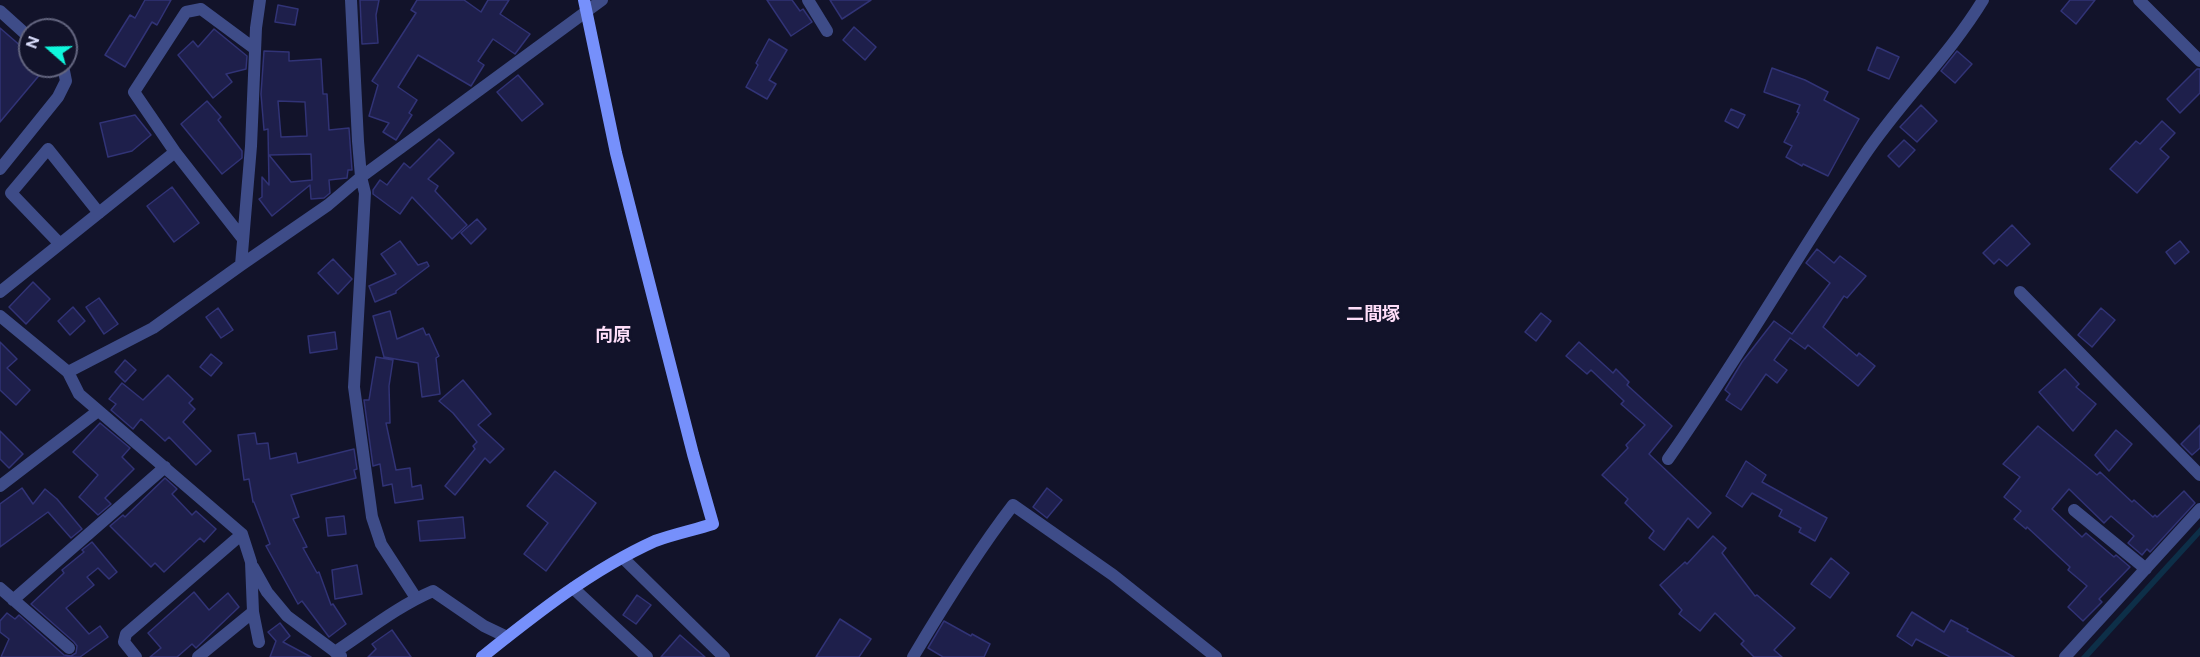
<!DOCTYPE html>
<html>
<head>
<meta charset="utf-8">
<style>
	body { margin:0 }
	#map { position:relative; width:2200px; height:657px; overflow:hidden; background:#12132a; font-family:"DM Sans",sans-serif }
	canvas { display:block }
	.north { position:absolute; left:18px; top:18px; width:60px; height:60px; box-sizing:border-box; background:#12132a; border:2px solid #63657f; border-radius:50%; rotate:290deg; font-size:16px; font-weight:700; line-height:24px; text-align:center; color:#dce0fe }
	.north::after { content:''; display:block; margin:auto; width:21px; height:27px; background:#0ff7dc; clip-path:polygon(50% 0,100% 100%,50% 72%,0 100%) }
</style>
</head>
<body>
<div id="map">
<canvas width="2200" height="657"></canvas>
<div class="north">N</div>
</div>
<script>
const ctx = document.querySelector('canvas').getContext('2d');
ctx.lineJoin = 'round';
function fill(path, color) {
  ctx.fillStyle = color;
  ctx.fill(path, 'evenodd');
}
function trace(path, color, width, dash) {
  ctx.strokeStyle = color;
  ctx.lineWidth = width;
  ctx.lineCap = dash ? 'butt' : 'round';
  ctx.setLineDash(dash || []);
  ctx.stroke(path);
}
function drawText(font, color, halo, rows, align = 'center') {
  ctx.font = font + ' "DM Sans","Noto Sans JP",sans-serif';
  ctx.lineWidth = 5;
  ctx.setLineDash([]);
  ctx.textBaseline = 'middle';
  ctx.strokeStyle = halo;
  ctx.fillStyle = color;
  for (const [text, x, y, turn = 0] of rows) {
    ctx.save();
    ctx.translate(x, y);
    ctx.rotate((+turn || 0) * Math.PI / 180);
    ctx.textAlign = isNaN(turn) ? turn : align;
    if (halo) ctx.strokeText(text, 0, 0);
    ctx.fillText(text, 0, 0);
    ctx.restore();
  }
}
fill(new Path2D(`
	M2200 527V535L2089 657H2081Z`), '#0d2f48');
const building = new Path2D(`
	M145 0H171L157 25 152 22 125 67 105 55 130 15 135 18Z
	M360 0H379L376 15 378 43 362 44Z
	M417 0H464L481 12 488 0H509L500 14 530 34 515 54 493 39 478 61 484 65 471 86 418 55 398 87 417 100 409 113 412 115 396 140 383 132 389 123 369 116 378 85 372 81 416 13 411 10Z
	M767 0H792L800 11 803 9 812 22 791 36Z
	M830 0H871L842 19Z
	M2070 0H2095L2076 24 2061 11Z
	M278 5 298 9 295 25 275 22Z
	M854 27 876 47 865 60 843 40Z
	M0 28 30 54V66H47L0 122Z
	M214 29 247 56 246 69 226 74 232 82 213 98 178 55 193 41 198 47Z
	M769 39 787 50 769 80 776 84 767 99 746 87 758 65 756 63Z
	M1877 47 1899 57 1889 79 1868 70Z
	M264 51 289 52V61L321 59 323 94H327L329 130 349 128 352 170H348L347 178 329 180 330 193 324 198 311 199 310 185 272 216 259 199 262 197V177L269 185 268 129 264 130 261 94ZM278 101 305 102 307 136 281 137ZM311 154 312 180 291 182 269 155Z
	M1957 51 1972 64 1955 83 1941 71Z
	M1772 68 1805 80 1828 92 1824 100 1859 119 1828 176 1803 164 1802 166 1786 157 1792 146 1784 142 1799 113 1797 112 1800 105 1764 92Z
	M2197 69H2200V93L2180 113 2167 99Z
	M518 75 543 104 522 121 497 92Z
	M207 101 221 117 218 120 242 151V158L222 174 181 124Z
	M1921 105 1937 121 1917 142 1900 127Z
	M1731 109 1745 115 1738 128 1725 121Z
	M135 115 151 135 132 151 108 157 100 123Z
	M2162 121 2175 133 2160 149 2169 157 2137 193 2110 169 2136 141 2140 144Z
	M439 139 454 153 428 179 438 186 435 191 467 225 452 239 412 197 400 214 373 194V190L380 180 387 185 404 163 410 168Z
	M1904 140 1915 150 1899 167 1888 156Z
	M172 187 199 223 174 242 147 206Z
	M477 219 486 229 471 244 461 233Z
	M2012 225 2030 244 2007 266 1999 259 1994 264 1983 253Z
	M400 241 418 265 427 262 429 266 396 291V293L375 302 369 286 396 274 381 254Z
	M2180 241 2189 252 2175 264 2166 252Z
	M1817 249 1834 263 1840 256 1866 276 1847 298 1844 296 1823 327 1857 356 1859 353 1875 366 1858 386 1808 345 1805 349 1790 338 1774 360 1787 370 1777 383 1766 374 1741 410 1726 400 1730 394 1725 390 1742 362 1774 321 1792 334 1830 283 1806 263Z
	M333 259 352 279 338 294 318 273Z
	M33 282 50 299 26 324 9 307Z
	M99 298 118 324 104 334 86 307Z
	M73 307 85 321 70 335 58 321Z
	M218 308 233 330 221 338 206 317Z
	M2101 308 2115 320 2092 347 2078 335Z
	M390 311 397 339 423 328 426 335 429 334 439 356 436 358 440 394 422 397 418 363 384 357 373 316Z
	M1541 313 1551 321 1536 341 1525 332Z
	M335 332 337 349 310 353 308 336Z
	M0 342 17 359 7 368 30 390 16 405 0 390Z
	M1579 342 1613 373 1616 369 1629 382 1627 385 1672 426 1649 454 1711 513 1698 528 1688 518 1664 550 1649 538 1654 531 1625 503 1628 499 1602 475 1628 448 1626 445 1645 425 1621 404 1624 401 1591 370 1587 374 1566 356Z
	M211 354 222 363 211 376 200 367Z
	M376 357 393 360 389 386 390 423H386L396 470 410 468 412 487 421 485 423 499 395 503 392 484 383 486 380 464 373 466 364 400H369Z
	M125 360 136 370 125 382 115 372Z
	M2065 369 2079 384 2076 387 2096 404 2073 431 2039 392Z
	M168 375 193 399 189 403 195 409 183 422 211 451 196 465 169 437 165 441 141 419 133 429 111 410 116 404 109 399 122 383 143 400Z
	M463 380 491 414 478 425 504 449 490 463 485 458 455 495 445 486 475 449 473 446 477 442 453 413 439 401Z
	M100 423 130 448 122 457 134 469 105 498 111 504 98 515 79 497 98 475 73 452Z
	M2200 425V448L2192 455 2181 444Z
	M2038 426 2097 475 2100 472 2132 502 2134 500 2153 517 2155 515 2157 517 2184 491 2195 503 2150 552 2147 549 2142 555 2128 543 2134 536 2111 516 2104 523 2069 489 2052 509 2082 537 2086 533 2114 557 2116 555 2130 567 2099 599 2102 602 2083 621 2068 607 2087 586 2068 570 2070 567 2027 527 2026 529 2014 519 2021 511 2004 497 2020 477 2003 464Z
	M2116 430 2132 444 2109 471 2095 455Z
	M0 431 23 454 9 468 0 459Z
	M255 433 257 444 268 443 270 459 296 453 298 463 354 449 357 469 354 470 356 478 291 495 299 517 293 519 307 547 303 548 317 573 319 572 331 605 333 604 346 624 329 637 302 601 298 604 266 546 270 544 254 502H253L249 479 244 480 238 435Z
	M1746 461 1766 475 1762 482 1827 518 1815 541 1799 532 1801 528 1779 516 1782 510 1752 493 1742 507 1726 496Z
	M555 471 596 503 546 571 524 554 548 523 527 506Z
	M165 478 177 489 172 494 192 515 196 511 216 529 204 542 200 538 164 572 155 563 151 567 110 526 123 515 125 517Z
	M22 488 33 504 45 489 57 499 82 529 71 538 48 512 0 547V504Z
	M1047 488 1062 500 1047 518 1033 507Z
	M344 516 346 534 328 536 326 518Z
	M463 517 465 538 420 541 418 521Z
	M1713 536 1726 548 1722 553 1755 596 1757 595 1795 628 1774 650 1782 657H1754L1741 644 1744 641 1715 613 1700 631 1679 614 1682 610 1660 585 1685 562 1687 564Z
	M92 542 117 572 109 579 98 568 87 577 94 585 66 608 89 634 100 626 108 637 80 657H1L9 639 0 632V621L7 613 15 619 19 615 64 655 71 656 76 653 77 646 74 642 31 604 64 573 62 570 84 552 82 550Z
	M1831 558 1849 573 1830 598 1811 584Z
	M357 565 362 594 335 599 332 570Z
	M194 592 209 610 228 593 239 607 196 648 192 644 177 657H150L161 648 148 633Z
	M637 595 651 605 636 624 623 615Z
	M1912 612 1944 632 1951 620 1968 629 1967 631 2014 657H1950L1916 639 1912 646 1897 636Z
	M840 619 871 639 859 657H816Z
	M944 621 971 636 972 634 990 644 984 657H943L928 648Z
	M280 623 290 636 283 642 311 657H270L276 641 268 632Z
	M392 630 411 657H368L376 649 372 644Z
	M680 635 705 657H661Z`);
fill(building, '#1e1f4b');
trace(building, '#313376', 1.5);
trace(new Path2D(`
	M351 0 358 141 361 177 365 193 354 387 372 517 381 544 416 598
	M808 0 827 31
	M2139 0 2200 61
	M0 11 30 38
	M0 169 58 97 66 81 63 66
	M243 239 175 152 134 92 186 12 201 9 255 49
	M60 244 11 193 48 149 99 213
	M241 265 251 146 256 28 260 0
	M0 292 175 152
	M2020 292 2200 475
	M0 316 68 372 79 394 242 534 251 562 253 612 259 642
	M68 372 153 328 241 265 328 205 361 177 602 0
	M1668 459C1737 361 1797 256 1864 156 1900 102 1949 56 1983 0
	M0 486 98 411
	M2074 510 2146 569
	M623 558 724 657
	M253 567 267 592 287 616 341 656
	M0 588 69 648
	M573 588 647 657
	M13 600 165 467
	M335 652C367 631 398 606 433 591L484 626 507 637
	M136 657 124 642 126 634 242 534
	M198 657 253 612
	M913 657C944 605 976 553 1013 505L1113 575 1216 657
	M2065 657 2200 509`), '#3e4c88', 12);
trace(new Path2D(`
	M482 657C536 614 591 570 655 541 674 534 694 530 713 524L693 454 616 153 584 0`), '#7690fb', 12);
drawText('bold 18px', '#fedef9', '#12132a', [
	["二間塚",1373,315],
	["向原",613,336]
]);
</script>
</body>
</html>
